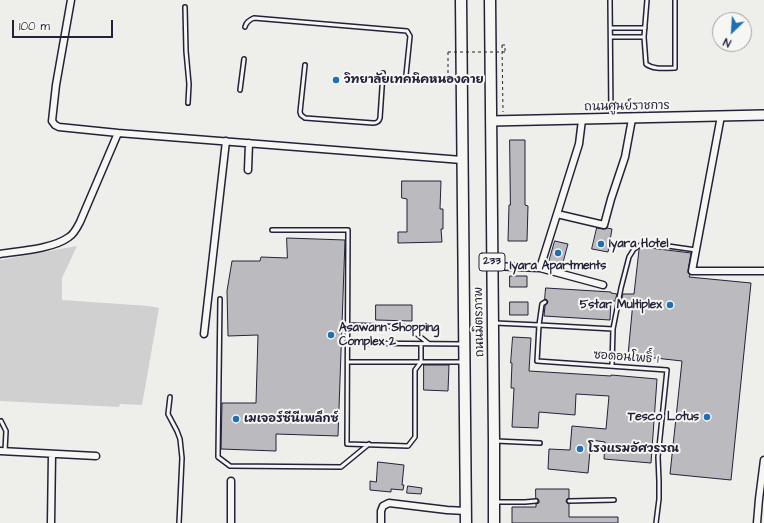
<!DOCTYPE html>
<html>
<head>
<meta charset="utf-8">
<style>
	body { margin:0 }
	#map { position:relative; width:764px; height:523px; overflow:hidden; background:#eeeeeb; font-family:"Architects Daughter",sans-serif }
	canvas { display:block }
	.north { position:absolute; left:712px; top:12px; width:40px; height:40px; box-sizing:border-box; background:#f6f6f2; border:1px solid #a1a1a9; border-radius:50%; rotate:205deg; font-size:11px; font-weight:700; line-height:16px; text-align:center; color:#22223b }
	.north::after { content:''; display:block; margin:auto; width:14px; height:18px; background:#1f6fb2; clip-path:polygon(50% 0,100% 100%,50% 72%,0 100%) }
	.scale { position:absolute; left:12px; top:20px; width:101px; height:18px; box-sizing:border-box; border:2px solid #22223b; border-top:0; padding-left:5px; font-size:12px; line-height:14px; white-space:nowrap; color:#22223b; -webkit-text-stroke:3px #f6f6f2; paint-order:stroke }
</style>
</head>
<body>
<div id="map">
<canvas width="764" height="523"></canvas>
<div class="north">N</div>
<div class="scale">100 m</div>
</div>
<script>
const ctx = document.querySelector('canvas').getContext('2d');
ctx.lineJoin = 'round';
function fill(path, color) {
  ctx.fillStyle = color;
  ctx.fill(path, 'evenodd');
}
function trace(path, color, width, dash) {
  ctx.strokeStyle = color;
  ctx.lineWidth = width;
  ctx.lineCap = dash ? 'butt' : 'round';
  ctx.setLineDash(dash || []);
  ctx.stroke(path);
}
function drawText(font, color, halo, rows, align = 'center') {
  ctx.font = font + ' "Architects Daughter","Playpen Sans Thai",sans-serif';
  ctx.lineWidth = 4;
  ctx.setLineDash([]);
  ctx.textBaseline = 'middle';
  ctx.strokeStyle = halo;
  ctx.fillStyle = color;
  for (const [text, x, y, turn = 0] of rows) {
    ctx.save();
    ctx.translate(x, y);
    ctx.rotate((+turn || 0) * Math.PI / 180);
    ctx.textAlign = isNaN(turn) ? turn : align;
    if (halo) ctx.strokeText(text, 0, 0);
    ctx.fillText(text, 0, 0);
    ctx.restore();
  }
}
fill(new Path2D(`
	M77 246 62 278V300L149 306 159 308 142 405 120 404 119 407 0 401V260Z`), '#d0d0d1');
const building = new Path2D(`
	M510 140H525V205L528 206 527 241H508L509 205H510Z
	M402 181H441L440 209H443V229H441L442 242 398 243V232H407V199L402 198Z
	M597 228 603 229 607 228 612 229 608 252 592 249Z
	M287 238 345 240 338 436 276 434V451L221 449 222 403H256L258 335 228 336 227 291 232 261H260L261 257 287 258Z
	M555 241 568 244 562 266 549 262Z
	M642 247 691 253 688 270V273L690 275 689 277 751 283 731 480 670 474 682 361 628 355 633 302 621 301 623 294H634L639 250Z
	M510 276H527V287H510Z
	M546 288 611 292V293L617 294 615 301H611L610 320 544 316 545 306 548 302 547 300 545 299Z
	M510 302H528V315H510Z
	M376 305H412V321L376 320Z
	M513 337 531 338 529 371 611 376V375L657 379 651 463 604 459 605 442 591 440 588 473 548 469 549 449 570 450 572 426 606 429 609 396 576 394 575 415 539 412 538 428 512 427 514 388H511L512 363H511Z
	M424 365H449L448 391 424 390Z
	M378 462 404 465 402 485H404L403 490 391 489V492L370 490V481L376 482Z
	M408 486 422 488 421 494 407 493Z
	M536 489H569V498L567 499 566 501 567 503 569 504V517H618V523H512V507H536V504L539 503V500L536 498Z`);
fill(building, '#bbbbbf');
trace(building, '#22223b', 1);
const lane = new Path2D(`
	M610 0 611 117
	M185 7 186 51 189 84 188 103
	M245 27C246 22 249 20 254 18L407 31 410 36 406 75
	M611 28H645
	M611 37H644L646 64C654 70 665 68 675 68V0
	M644 37 647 0
	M305 65 300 112 301 115 305 118 373 123C377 123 379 122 380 118L383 73
	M240 90 244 59
	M272 230H348L347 444 408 446 415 437V370L421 362H462
	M220 299 218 457 230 466 341 467 369 444
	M545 302 542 304 539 325 613 329
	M495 323 539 325 537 361 667 370 658 457 659 481V499L656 523
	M348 325 408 327 428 343
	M348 343 462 344
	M348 362H421V344
	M612 366 613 329 621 288 629 257 634 249 642 244 661 245 696 250
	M170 397 168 414 177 431 180 439 182 458 179 523
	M1 421 6 431 5 451
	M496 441 540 443
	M569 501 614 500
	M495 502H525L536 501`);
const street = new Path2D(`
	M71 0 56 85 52 121 55 125 59 127 118 133
	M721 116 692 271H764
	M582 120 579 144 557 214 604 225 611 199 625 157 632 119
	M248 170 249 143
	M0 254C19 251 53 249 69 237 74 234 77 228 80 222L118 133 462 160
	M492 266 540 268 603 285
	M540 268 557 214
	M204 334 226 141
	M0 451 96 456
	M51 523 52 454
	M231 523V481
	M381 523V511L383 506 389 503 447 510 466 511
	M757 523 759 499 764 460`);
const secondary = new Path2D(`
	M491 121 764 115`);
const primary = new Path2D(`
	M461 0 466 523
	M490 0 494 441V523`);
trace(lane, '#22223b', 6);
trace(street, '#22223b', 9);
trace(secondary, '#22223b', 12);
trace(primary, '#22223b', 13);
trace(new Path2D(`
	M502 45 503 112
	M502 45H505V52
	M448 79V52`), '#22223b', 1, [3, 3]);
trace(lane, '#f6f6f2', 3);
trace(street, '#f6f6f2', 6);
trace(secondary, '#f6f6f2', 9);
trace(primary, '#f6f6f2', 10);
trace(new Path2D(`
	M448 52H505`), '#22223b', 1, [3, 3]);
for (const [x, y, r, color] of [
	[336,80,4,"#1f6fb2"],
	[601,244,4,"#1f6fb2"],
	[558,253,4,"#1f6fb2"],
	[670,305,4,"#1f6fb2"],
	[331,335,4,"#1f6fb2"],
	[707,417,4,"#1f6fb2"],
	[236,419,4,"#1f6fb2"],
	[580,449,4,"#1f6fb2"]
]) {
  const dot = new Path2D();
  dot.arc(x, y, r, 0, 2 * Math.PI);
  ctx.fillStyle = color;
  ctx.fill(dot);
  trace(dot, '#f6f6f2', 1.5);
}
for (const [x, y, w] of [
	[492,262,26]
]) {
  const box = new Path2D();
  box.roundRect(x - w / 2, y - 9, w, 18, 3);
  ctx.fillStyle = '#f6f6f2';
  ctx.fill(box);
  trace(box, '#22223b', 1);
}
drawText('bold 11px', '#22223b', null, [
	["233",492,262]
]);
drawText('bold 12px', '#22223b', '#f6f6f2', [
	["วิทยาลัยเทคนิคหนองคาย",344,80],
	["Iyara Hotel",609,244],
	["Iyara Apartments",558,266,"center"],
	["5star Multiplex",662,305,"right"],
	["Asawann Shopping",339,328],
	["Complex 2",339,342],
	["Tesco Lotus",699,417,"right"],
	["เมเจอร์ซีนีเพล็กซ์",244,419],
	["โรงแรมอัศวรรณ",588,449]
], 'left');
drawText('12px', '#22223b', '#f6f6f2', [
	["ถนนศูนย์ราชการ",627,107,-1],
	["ถนนมิตรภาพ",480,322,-91],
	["ซอดอนโพธิ์ 1",626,358,4]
]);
</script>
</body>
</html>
